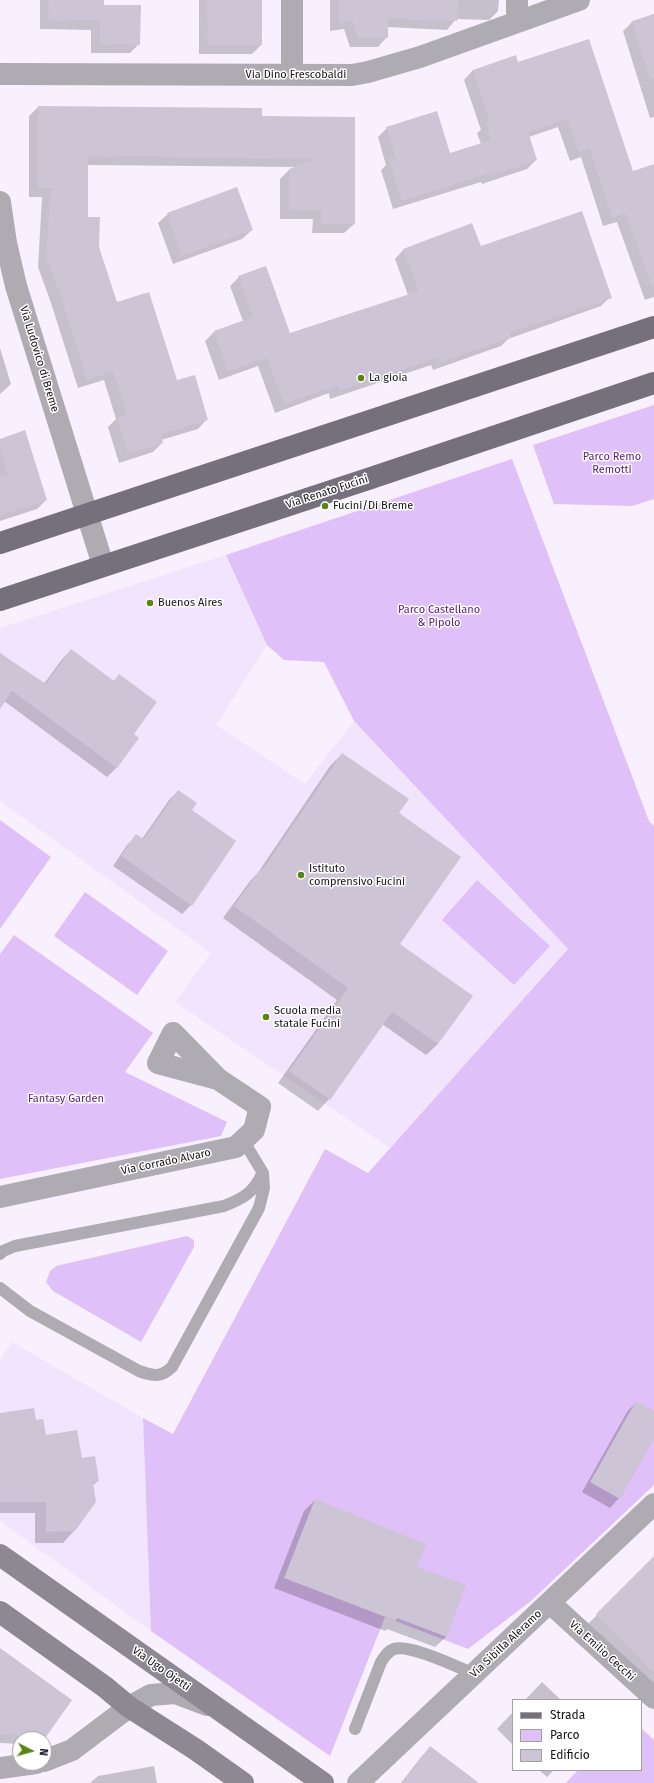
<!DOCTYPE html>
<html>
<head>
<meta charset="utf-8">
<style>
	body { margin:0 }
	#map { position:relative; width:654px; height:1783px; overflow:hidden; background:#f8f0ff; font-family:"Fira Sans",sans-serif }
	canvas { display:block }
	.legend { position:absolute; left:512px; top:1699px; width:130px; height:72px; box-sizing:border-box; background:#fff; border:1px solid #a2a0a3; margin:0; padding:5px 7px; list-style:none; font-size:12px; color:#161218 }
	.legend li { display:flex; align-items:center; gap:8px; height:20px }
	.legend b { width:20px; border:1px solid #a2a0a3 }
	.north { position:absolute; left:12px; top:1731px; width:40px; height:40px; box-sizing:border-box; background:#fff; border:1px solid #a2a0a3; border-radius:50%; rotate:96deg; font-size:11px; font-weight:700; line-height:16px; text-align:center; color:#161218 }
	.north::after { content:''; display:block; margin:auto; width:14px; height:18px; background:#588514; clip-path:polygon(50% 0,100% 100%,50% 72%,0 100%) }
</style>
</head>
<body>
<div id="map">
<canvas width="654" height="1783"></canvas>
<ul class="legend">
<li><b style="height:5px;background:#766f7c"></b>Strada</li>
<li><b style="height:11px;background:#dfc0f8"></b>Parco</li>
<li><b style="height:11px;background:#cdc4d5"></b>Edificio</li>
</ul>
<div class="north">N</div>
</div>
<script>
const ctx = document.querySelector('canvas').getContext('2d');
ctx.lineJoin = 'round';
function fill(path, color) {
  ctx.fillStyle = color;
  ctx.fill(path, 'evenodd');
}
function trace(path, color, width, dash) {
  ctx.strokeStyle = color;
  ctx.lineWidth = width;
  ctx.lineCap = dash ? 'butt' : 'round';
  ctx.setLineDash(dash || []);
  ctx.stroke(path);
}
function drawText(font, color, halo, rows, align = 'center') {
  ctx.font = font + ' "Fira Sans",sans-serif';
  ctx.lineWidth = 3;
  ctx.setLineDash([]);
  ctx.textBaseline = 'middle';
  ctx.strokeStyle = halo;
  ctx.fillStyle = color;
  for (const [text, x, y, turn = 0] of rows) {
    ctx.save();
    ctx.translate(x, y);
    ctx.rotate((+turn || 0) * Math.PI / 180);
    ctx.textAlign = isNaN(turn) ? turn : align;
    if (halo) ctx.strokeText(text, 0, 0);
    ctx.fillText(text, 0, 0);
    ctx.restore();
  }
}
fill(new Path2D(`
	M226 555 267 645 216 725 305 784 354 721 568 949 390 1148 175 1002 211 953 0 801V628Z
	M12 1342 143 1418 151 1631 0 1521V1360Z`), '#f2e4fd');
fill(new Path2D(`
	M654 405V499L632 506 554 504 533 445Z
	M512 459 649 821 654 826V1485L531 1601 468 1649 385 1617 330 1756 151 1631 143 1418 173 1434 325 1149 368 1173 568 949 354 721 324 662 284 660 267 645 226 555Z
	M0 820 51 857 0 929Z
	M477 880 550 946 514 985 442 920Z
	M85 892 168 951 137 995 54 936Z
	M14 935 153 1033 125 1072 227 1122 221 1136 0 1179V954Z
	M187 1236 194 1240V1247L141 1342 53 1291 46 1282 50 1271 56 1266Z
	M641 1728 654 1740V1783H566L578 1770H641Z`), '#dfc0f8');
fill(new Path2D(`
	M40 0H103V6L139 44 130 53H91V30L40 29Z
	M199 0H261V45L252 54H199Z
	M330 0H499L498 11 489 20 456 19 447 30 387 27V37L378 47H350L344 29 330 31Z
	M654 14V117L650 118 623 31 632 22Z
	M518 64 633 172 654 165V297L645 300 617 222 603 226 581 157 570 161 558 127 529 137 536 160 527 169 482 184 481 182 393 209 381 170 386 165 378 137 387 128 449 155 481 144 477 133 481 130 464 80 473 70Z
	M38 107 261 117 354 118V224L344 233H312L313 219H280V179L289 170 295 167 87 165V218L117 304 207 419 198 429 161 440 162 443 153 452 119 463 108 427 116 419 104 380 78 388 51 303 38 267 42 197H29V116Z
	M168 214 252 230 242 239 173 264 158 223Z
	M480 247 610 297 601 306 508 339 501 346 433 370 431 365 330 399 329 393 275 413 258 366 219 380 205 341 214 332 243 321 230 286 239 277 289 335 408 295 395 259 404 249Z
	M0 348 11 384 0 394Z
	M0 440 46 500 37 509 0 521Z
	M71 650 113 682 119 675 132 734 138 738 116 768 107 777 4 701 0 707V654L44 684 62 659Z
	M342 754 399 944 438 1044 426 1055 382 1024 329 1099 318 1111 278 1083 337 1000 223 918 250 881 257 874 330 766Z
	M178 791 191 810V905L182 914 113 866 127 845 136 836 142 839 169 800Z
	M636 1402 654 1413V1436L619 1498 610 1508 582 1492 627 1412Z
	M0 1414 35 1421 45 1436 98 1481 93 1485 74 1531 63 1543H35V1513H0Z
	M315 1500 416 1568 465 1586 446 1637 435 1647 387 1629 385 1631 274 1588 304 1511Z
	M645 1566 654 1575V1691L588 1624Z
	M0 1649 45 1736 42 1739H20V1744L0 1743Z
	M542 1682 561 1700H525Z
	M513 1712V1745L497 1729Z
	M430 1748 477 1783H401L421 1757Z
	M154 1766 157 1783H90L98 1776Z
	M539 1770H554L547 1777Z`), '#0003');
fill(new Path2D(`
	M49 0H104V5H141L140 45 100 44V21L48 20Z
	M207 0H262V45H208Z
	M339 0H458L457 21 388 18V38H358L353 20 339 23Z
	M654 14V78L650 79 632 21Z
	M589 39 633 171 654 164V285H651L626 213 612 218 590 148 579 152 567 119 528 132 537 160 491 176 490 173 402 201 389 160 396 158 386 127 437 111 450 153 491 140 486 123 490 122 473 70 516 55 518 62Z
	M38 106 262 108V116L355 117V224H321V210H289V169L316 159 88 156V217H100L99 247 117 302 149 292 177 380 195 375 208 420 161 434 163 443 128 454 117 417 127 414 113 371 87 380 60 293 46 257 51 188H38Z
	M237 187 253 230 182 256 167 213Z
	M582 211 612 298 509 333 511 337 442 362 440 357 340 390 338 385 284 404 267 357 228 372 214 331 253 317 238 276 266 266 290 333 419 291 403 249 472 223 481 246Z
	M25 430 47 500 0 516V476L8 474 0 448V439Z
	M71 649 114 681 119 674 157 702 134 734 139 738 117 768 12 691 0 709V653L46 684Z
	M342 753 409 799 399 813 461 857 400 944 473 996 438 1044 392 1012 330 1100 289 1071 348 988 234 906 261 868 263 869Z
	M178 790 197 803 192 810 236 841 192 906 121 856 136 834 144 839Z
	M636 1401 654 1411V1438L620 1499 590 1482Z
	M34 1408 36 1420 43 1419 46 1435 77 1430 82 1458 95 1456 99 1481 93 1482 96 1502 75 1531 46 1532V1502H0V1413Z
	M315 1499 426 1544 417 1567 466 1585 447 1637 397 1618 396 1621 284 1578Z
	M654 1556V1673L596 1614Z
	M0 1648 72 1700 46 1737 0 1734Z
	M430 1746 479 1783H403Z`), '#cdc4d5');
trace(new Path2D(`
	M0 1254 3 1251 15 1246 224 1206C244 1198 253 1193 262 1174
	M0 1288 30 1311 139 1371C153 1376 161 1378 172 1367L259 1208 264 1188 263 1173 243 1140
	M355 1729 381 1662C385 1656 388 1651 394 1649 410 1644 458 1667 474 1674`), '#afabb2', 12);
trace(new Path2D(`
	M517 0V21
	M0 74 352 75 368 72 420 57 579 0
	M292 75V0
	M0 202 6 243 16 286 103 565
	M0 1197 236 1147 254 1130 260 1107 218 1079 173 1033 158 1063 218 1079
	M550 1603 654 1698
	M44 1761 72 1750 129 1707 151 1695 175 1693 207 1705
	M0 1768 36 1763
	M358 1783 654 1504`), '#afabb2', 22);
trace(new Path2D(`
	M0 1555 323 1783
	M0 1612 105 1687 129 1707 195 1749 243 1783`), '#8e8893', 22);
trace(new Path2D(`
	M0 543 654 327
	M0 600 371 478 654 383`), '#766f7c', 22);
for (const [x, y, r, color] of [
	[361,378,4,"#588514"],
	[325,506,4,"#588514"],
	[150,603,4,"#588514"],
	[301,875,4,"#588514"],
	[266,1017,4,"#588514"]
]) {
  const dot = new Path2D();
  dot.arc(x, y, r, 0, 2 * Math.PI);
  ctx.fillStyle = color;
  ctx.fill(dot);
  trace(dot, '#fff', 1.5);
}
drawText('11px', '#161218', '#fff', [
	["Via Dino Frescobaldi",296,75],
	["Via Ludovico di Breme",39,359,73],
	["Via Renato Fucini",327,492,-18],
	["Via Corrado Alvaro",166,1162,-12],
	["Via Sibilla Aleramo",506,1644,-43],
	["Via Emilio Cecchi",602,1651,42],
	["Via Ugo Ojetti",161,1669,35]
]);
drawText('11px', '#161218', '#fff', [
	["La gioia",369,378],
	["Fucini/Di Breme",333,506],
	["Buenos Aires",158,603],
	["Istituto",309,869],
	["comprensivo Fucini",309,882],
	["Scuola media",274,1011],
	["statale Fucini",274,1024]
], 'left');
drawText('11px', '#5d207f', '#fff', [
	["Parco Remo",612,457],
	["Remotti",612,470],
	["Parco Castellano",439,610],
	["& Pipolo",439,623],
	["Fantasy Garden",66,1099]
]);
</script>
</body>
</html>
